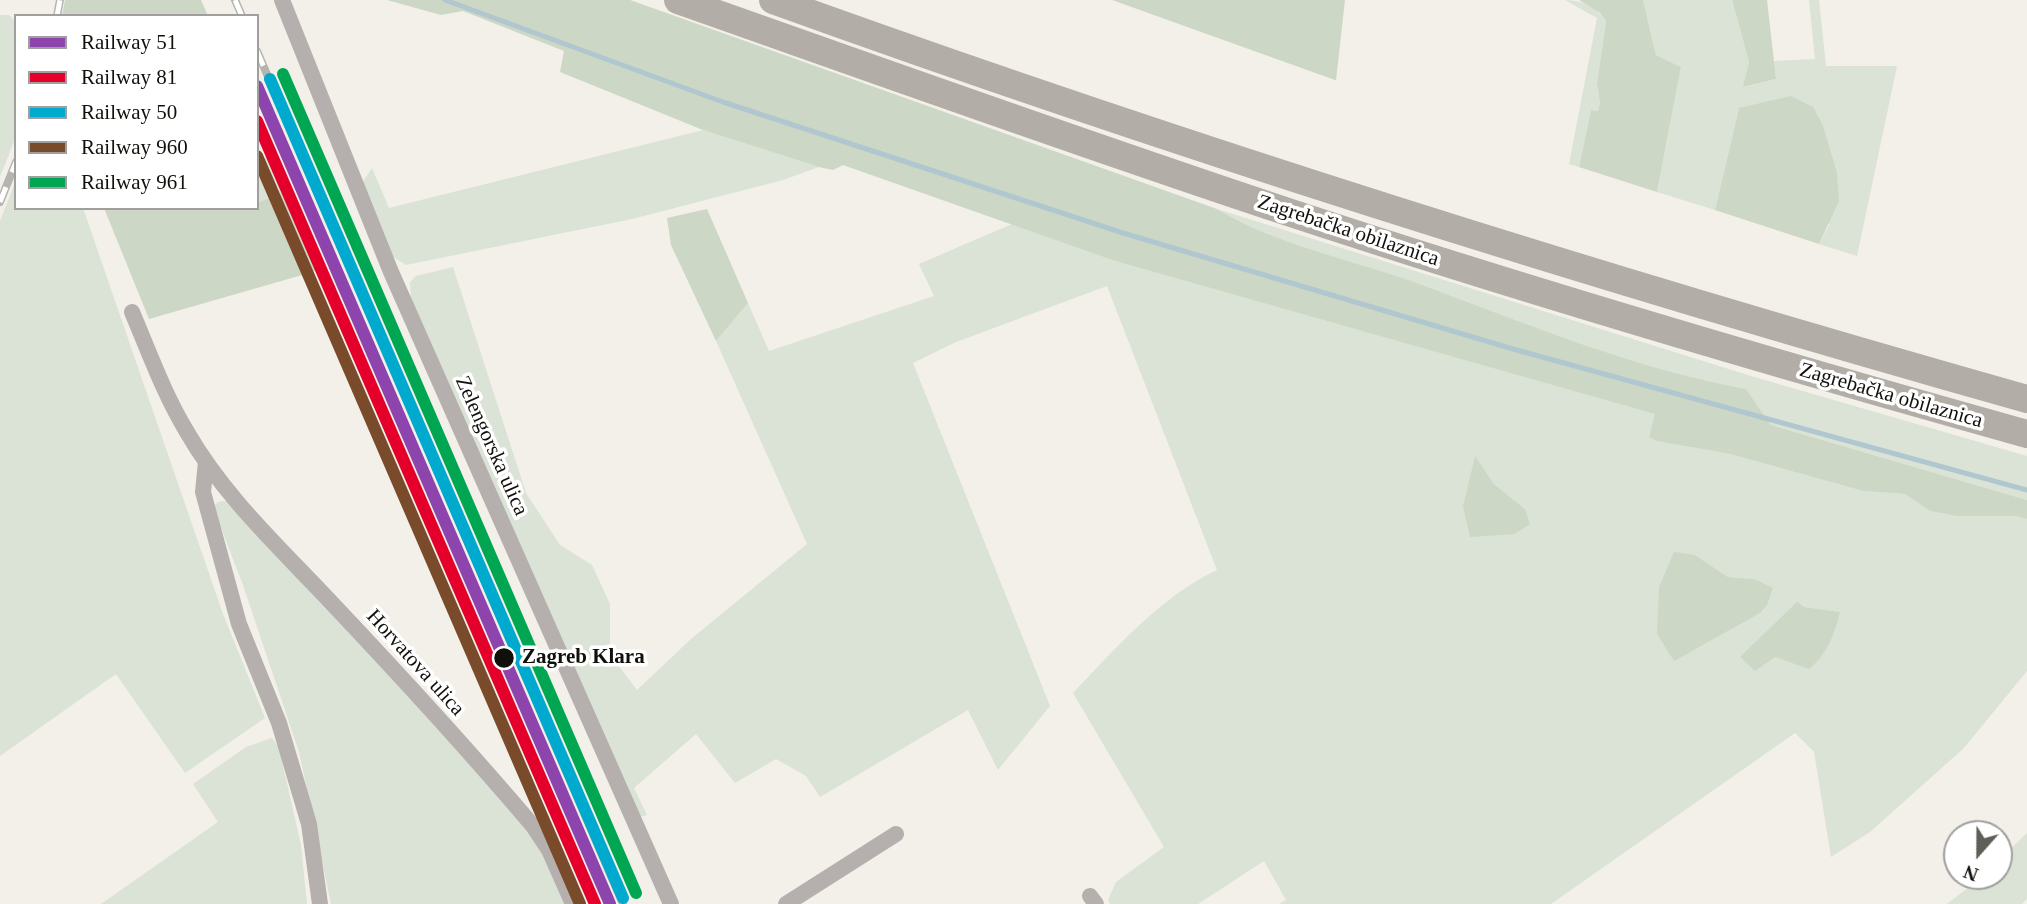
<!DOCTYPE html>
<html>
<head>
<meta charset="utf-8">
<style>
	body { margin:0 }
	#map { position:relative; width:2027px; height:904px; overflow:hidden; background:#f2f0e8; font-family:"Times New Roman",serif }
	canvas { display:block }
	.legend { position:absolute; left:14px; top:14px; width:245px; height:196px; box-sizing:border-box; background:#fff; border:2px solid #a09f9d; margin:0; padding:9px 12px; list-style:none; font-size:21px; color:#11100b }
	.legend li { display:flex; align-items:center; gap:14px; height:35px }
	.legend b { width:35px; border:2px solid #a09f9d }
	.north { position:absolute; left:1943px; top:820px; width:70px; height:70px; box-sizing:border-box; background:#fff; border:2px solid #a09f9d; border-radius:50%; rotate:201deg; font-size:19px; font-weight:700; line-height:28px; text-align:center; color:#11100b }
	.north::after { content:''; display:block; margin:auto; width:24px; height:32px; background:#605e58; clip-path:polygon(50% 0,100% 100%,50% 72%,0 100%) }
</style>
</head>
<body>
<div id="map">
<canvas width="2027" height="904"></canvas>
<ul class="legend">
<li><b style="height:9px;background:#8e44ad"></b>Railway 51</li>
<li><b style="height:9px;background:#e4002b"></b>Railway 81</li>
<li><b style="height:9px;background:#00a9ce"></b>Railway 50</li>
<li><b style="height:9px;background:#7a4b2a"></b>Railway 960</li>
<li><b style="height:9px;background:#00a651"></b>Railway 961</li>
</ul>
<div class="north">N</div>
</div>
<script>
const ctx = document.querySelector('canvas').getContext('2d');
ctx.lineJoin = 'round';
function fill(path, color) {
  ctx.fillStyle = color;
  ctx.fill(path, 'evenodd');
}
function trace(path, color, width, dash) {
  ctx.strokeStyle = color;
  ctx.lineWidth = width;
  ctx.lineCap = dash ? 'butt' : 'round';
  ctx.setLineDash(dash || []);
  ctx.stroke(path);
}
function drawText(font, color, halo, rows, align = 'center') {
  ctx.font = font + ' "Times New Roman",serif';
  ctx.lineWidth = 7;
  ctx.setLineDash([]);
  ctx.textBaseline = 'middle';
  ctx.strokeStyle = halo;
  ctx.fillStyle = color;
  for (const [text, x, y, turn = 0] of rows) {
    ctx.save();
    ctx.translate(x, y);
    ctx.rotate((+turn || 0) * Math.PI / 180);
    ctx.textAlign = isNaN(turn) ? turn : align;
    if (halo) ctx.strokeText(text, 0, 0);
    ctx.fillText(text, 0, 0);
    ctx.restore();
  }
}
fill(new Path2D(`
	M1565 0C1581 0 1596 7 1606 21L1597 84 1600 103 1598 111 1591 110 1579 167 1569 164 1597 18Z
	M1643 0H1732L1749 62 1744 87 1776 79 1774 61 1815 59 1809 0H1819L1826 66H1897L1857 256 1819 244 1829 225 1739 108 1715 210 1657 192 1681 67 1656 55Z
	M9 15 16 22V136L0 177V15Z
	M703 130 819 167 783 180 632 219 406 265 392 256 362 183 372 168 389 208Z
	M268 157 283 192 257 203V161Z
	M16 180V208H83L223 614 265 718 185 773 116 674 0 756V221Z
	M1217 209 1751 376 2027 456V500L1771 425 1746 389C1632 368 1525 323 1417 283 1350 259 1277 245 1217 209Z
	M1012 224 1115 261 1656 414 1649 437 1656 441 1730 454 1863 491 1905 494 1930 511 1956 516H2015L2027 519V671L1964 748 1870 832 1831 857 1814 752 1795 733 1551 904H1279L1286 900 1264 861 1198 904H1110L1108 900 1116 882 1164 847 1073 693C1116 648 1160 597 1217 570L1107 286 956 342 913 363 1050 706 998 770 968 710 820 797 806 776 776 759 735 783 696 734 634 788 647 815 639 817 411 300 410 282 416 276 453 267 526 493 560 545 592 565 610 604V654L637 690 691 639 807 544 716 341 748 303 769 351 934 296 919 264ZM1475 457 1494 484 1525 509 1463 506ZM1695 555 1728 577 1754 579 1760 613 1744 620ZM1804 607 1839 612 1792 660 1775 657Z
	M230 500 486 782 539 846 566 904H331L299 752 243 585 213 507 218 502Z
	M272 738 279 748 301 845 307 904H101L218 822 193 784 246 747Z
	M2027 833V899L2022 904H1947L1983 876H1999V860Z`), '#dae3d5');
fill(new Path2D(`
	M65 0H201L208 16H62Z
	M387 0H630L1217 209C1277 245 1350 259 1417 283 1525 323 1632 368 1746 389L1771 425 2027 500V519L2015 516H1956L1930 511 1905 494 1863 491 1730 454 1656 441 1649 437 1655 414 1115 261 843 165 833 170 819 167 703 130 560 72 564 51 463 11 441 15Z
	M1112 0H1345L1336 80H1335Z
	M1579 0H1643L1656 55 1681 67 1657 192 1579 167 1591 110 1598 111 1600 103 1597 84 1606 21 1600 13Z
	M1732 0H1767L1776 79 1743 87 1749 62Z
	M1791 96 1813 107 1823 126 1837 173 1839 201 1819 244 1715 210 1739 108Z
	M283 192 316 271 149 319 104 208H257V203Z
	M707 209 748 303 716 341 671 245 667 218Z
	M1475 456 1494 484 1525 509 1530 524 1514 534 1470 537 1463 506Z
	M1674 552 1695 555 1728 577 1754 579 1773 588 1767 605 1760 613 1674 661 1657 634 1659 587Z
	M1797 602 1804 607 1840 612C1834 635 1828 653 1809 669L1775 657 1755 671 1740 657Z`), '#ccd7c5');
trace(new Path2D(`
	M445 0 723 102 1123 233 1513 349 2027 490`), '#b1c7d0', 5);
trace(new Path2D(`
	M282 0 391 272 671 904
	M132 312C149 352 164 394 187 432 223 495 278 546 327 598 397 672 467 748 533 826L549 850 573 904
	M206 462 203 492 239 624 279 723 309 824 320 904
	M1090 896 1096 904
	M786 904 896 834`), '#b5b0ad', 16);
trace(new Path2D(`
	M678 0C882 72 1085 145 1291 213 1534 293 1780 365 2027 434
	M773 0C1186 149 1605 280 2027 399`), '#b2ada7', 28);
const rail = new Path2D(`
	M235 0 242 16
	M57 16 60 0
	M257 51 623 904
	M0 202 16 162`);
trace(rail, '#b6b4ae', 8);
trace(rail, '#fff', 5, [16]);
trace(new Path2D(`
	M257 86 610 904`), '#8e44ad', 12);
trace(new Path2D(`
	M257 121 595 904`), '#e4002b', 12);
trace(new Path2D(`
	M270 79 623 898`), '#00a9ce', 12);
trace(new Path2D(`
	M257 156 580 904`), '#7a4b2a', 12);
trace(new Path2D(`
	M283 74 636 893`), '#00a651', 12);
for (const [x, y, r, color] of [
	[504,658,11,"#11100b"]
]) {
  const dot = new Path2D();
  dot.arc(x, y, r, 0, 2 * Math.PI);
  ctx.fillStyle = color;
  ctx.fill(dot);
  trace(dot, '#fff', 2.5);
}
drawText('21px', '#11100b', '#fff', [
	["Zagrebačka obilaznica",1348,231,18],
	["Zagrebačka obilaznica",1891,396,16],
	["Zelengorska ulica",491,446,66],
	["Horvatova ulica",415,663,48]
]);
drawText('bold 21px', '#11100b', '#fff', [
	["Zagreb Klara",522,658]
], 'left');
</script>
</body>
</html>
